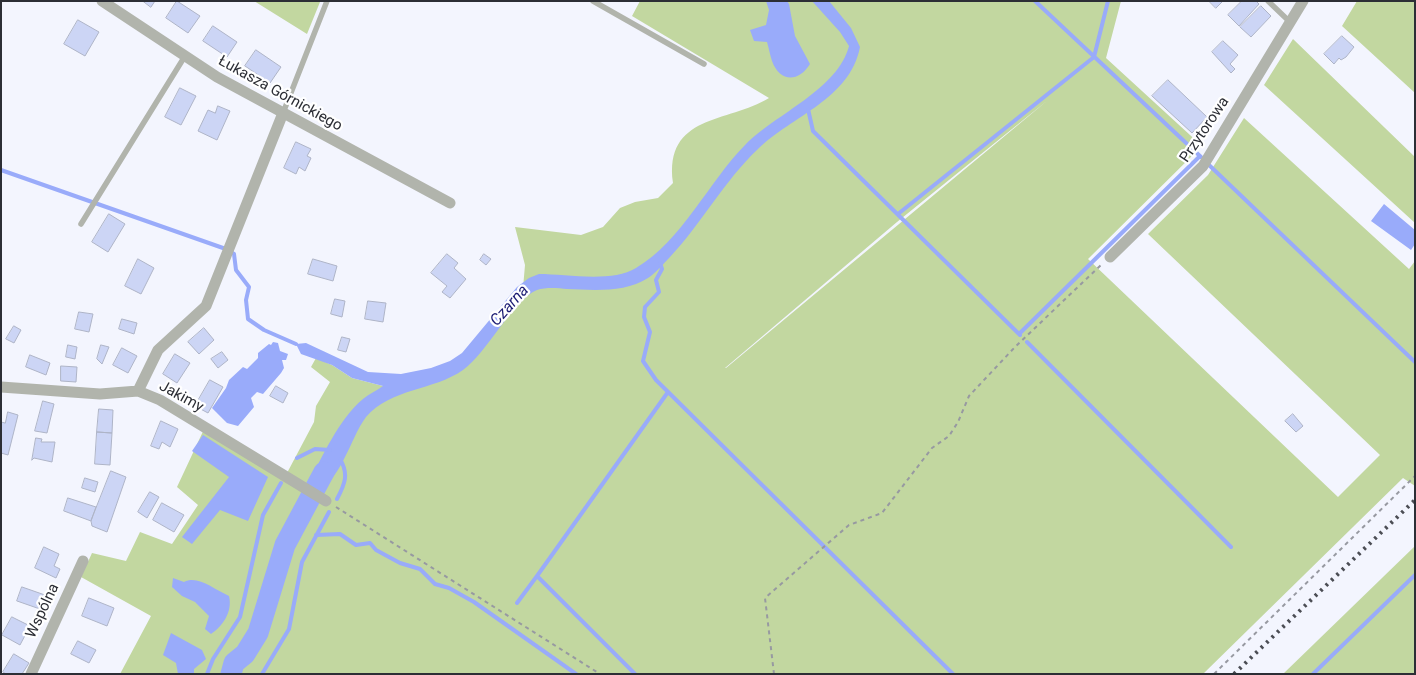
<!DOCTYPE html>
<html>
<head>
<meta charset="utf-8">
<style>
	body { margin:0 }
	#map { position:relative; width:1416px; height:675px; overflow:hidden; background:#f3f5fe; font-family:Roboto,sans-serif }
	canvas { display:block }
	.frame { position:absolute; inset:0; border:2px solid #2c2e35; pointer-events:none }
</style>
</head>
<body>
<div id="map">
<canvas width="1416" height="675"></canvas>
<div class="frame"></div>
</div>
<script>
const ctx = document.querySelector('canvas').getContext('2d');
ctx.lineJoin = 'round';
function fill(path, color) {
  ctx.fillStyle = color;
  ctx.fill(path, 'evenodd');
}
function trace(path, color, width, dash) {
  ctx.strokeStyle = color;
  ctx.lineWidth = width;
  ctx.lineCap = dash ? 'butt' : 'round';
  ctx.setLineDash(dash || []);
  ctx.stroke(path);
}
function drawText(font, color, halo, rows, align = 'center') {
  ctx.font = font + ' Roboto,sans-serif';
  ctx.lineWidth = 4.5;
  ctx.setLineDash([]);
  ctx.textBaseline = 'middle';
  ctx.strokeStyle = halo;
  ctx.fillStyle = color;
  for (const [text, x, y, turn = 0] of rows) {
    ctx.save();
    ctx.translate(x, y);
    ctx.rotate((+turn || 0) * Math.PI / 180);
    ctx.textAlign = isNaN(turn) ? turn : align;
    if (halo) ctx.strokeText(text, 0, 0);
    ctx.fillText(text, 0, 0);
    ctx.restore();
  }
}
fill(new Path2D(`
	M254 1H318L320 2 307 34Z
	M640 1H1121L1106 58 1202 146 1088 259 1338 497 1380 455 1148 234 1208 175 1244 118 1409 269 1415 261V486L1403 478 1203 674H120L151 616 81 577 92 553 126 561 140 532 172 544 198 505 177 487 206 425 287 473 314 422 316 406 330 382 311 367 316 358 332 365 352 378 383 386 462 363 523 288 525 265 515 227 581 235 603 227 620 208 635 202 658 198 673 183C664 114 728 123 769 98L632 16ZM1048 100 726 368H725L897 222Z
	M1357 1H1415V93L1342 26Z
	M1293 39 1415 157V223L1264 85Z
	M1415 546V674H1283Z`), '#c2d7a0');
fill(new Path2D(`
	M766 1H787L789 4 795 36 810 64C799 82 780 83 772 61 770 55 769 49 767 42L754 41 750 30 766 25 769 10Z
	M812 1H829L851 28 860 47C850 99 792 116 758 149 724 181 702 223 670 257 663 264 656 273 648 278 625 293 593 290 567 289 558 288 546 287 537 290 513 299 488 352 463 370 433 391 391 388 366 417 357 429 352 444 345 457 339 470 330 481 323 492L308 484C323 456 338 420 363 399 369 394 376 391 383 386L352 378 332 365 301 354 296 344 306 343 368 372 401 374 431 368 450 361 462 353 517 287 529 278 539 274C566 274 612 283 636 268 682 241 709 181 746 144 776 114 838 89 849 46L840 32Z
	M1384 204 1415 230V244L1411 250 1371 221Z
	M273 342 278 343 280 351 288 354 286 360H282L284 368 281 373 263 394 257 392 251 398 254 407 238 426 227 423 212 408 226 388 229 380 243 367 247 369 258 358V353L269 344 271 345Z
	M203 435 268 477 248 521 220 510 192 544 182 537 229 477 192 451Z
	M173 578 184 582C198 575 213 589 229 596 233 612 222 627 211 634L205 629 209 616 195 602 182 596 172 587Z
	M171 633 202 650 206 659 194 669V674H178L176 663 163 655Z`), '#99abfa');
trace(new Path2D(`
	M1035 1 1201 157
	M808 109 813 131 1020 335
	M1209 165 1415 362
	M1 170 223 248
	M898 214 1094 57 1108 1
	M231 252 234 254 236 270 249 287 246 300 248 319 264 330 296 344
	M660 263 662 269 656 280 659 292 645 307 644 317 650 332 643 361 656 380 953 674
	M1019 334 1200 156
	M1027 342 1231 547
	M297 458 315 449 330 450
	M337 499C345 484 349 474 340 459
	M316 535 340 534 356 545 370 543 376 550 400 563 420 569 435 584 449 588 474 602 576 674
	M517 603 537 576
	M207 674 213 659 240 617 263 515 281 483
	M262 674 289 629 302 562 329 512
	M635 674 537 576 668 392
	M1313 674 1415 575`), '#99abfa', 4);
trace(new Path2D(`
	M231 674 234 663 245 654 258 633 285 545 324 472`), '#99abfa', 21);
const building = new Path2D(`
	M143 1H155L151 7Z
	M177 1 200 16 188 33 166 18Z
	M1209 1H1223L1216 8Z
	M1242 1H1256L1259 4 1239 26 1228 15Z
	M1261 6 1271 16 1251 37 1240 27Z
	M78 20 99 32 85 56 64 44Z
	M213 26 237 42 227 57 203 41Z
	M1342 36 1354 47 1346 57 1341 60 1339 58 1334 64 1324 54Z
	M1223 41 1238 55 1230 64 1235 69 1231 73 1212 52Z
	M256 50 281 67 270 83 245 66Z
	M1168 80 1207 117 1192 133 1152 96Z
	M180 88 196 96 181 125 165 117Z
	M218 106 230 111 217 140 198 131 208 110 215 113Z
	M296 142 311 149 307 156 311 158 305 171 299 167 296 174 284 168Z
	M109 214 125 224 108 252 92 242Z
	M447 254 458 263 454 268 466 279 450 298 442 292 447 286 431 273Z
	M484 254 491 259 486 265 480 260Z
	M138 259 154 268 141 294 125 286Z
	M313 259 337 266 333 281 308 274Z
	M335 299 345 301 342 317 331 314Z
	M368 301 386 303 383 322 365 319Z
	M79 312 93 314 89 332 75 329Z
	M122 319 137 323 134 334 119 329Z
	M14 326 21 330 14 343 6 339Z
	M204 328 214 340 199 354 188 342Z
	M342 337 350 339 346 352 338 350Z
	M68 345 77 347 75 359 66 357Z
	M101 345 109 347 102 364 97 359Z
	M122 348 137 356 128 373 113 365Z
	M222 352 228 360 218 368 211 359Z
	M175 354 190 363 177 383 163 374Z
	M30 355 50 363 46 375 26 367Z
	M61 366 77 367 76 382 61 381Z
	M210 380 223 387 208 413 195 406Z
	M276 386 288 393 283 403 270 396Z
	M43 401 54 404 47 433 35 431Z
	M99 409 113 410 112 433 97 432Z
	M8 412 18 415 8 455 1 453V422L5 423Z
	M1293 414 1303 426 1296 432 1285 421Z
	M161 421 178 429 170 447 162 442 159 449 151 446Z
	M97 432 112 433 110 465 95 464Z
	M36 438 42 439 41 442H55L52 462 34 458 32 460Z
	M111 471 126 477 107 532 92 526 91 521Z
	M85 478 98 482 95 492 82 488Z
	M150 492 159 497 147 518 138 512Z
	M68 498 96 507 91 521 64 511Z
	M162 503 184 515 174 532 153 520Z
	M44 547 59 554 54 566 60 569 56 578 35 568Z
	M22 587 45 595 40 609 17 601Z
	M89 598 114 608 107 626 82 616Z
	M12 617 30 626 20 645 2 635Z
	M78 641 96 650 89 663 71 654Z
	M14 654 29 663 22 674H6L3 672Z`);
fill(building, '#ccd5f5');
trace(building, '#aeb4c7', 1);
trace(new Path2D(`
	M336 507 600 674
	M774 674 765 598 849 525 882 513 932 448 949 436 958 422 969 396 1015 347 1102 264
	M1214 674 1415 476`), '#9799a1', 2, [4, 4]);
trace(new Path2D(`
	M593 1 704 64
	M1268 1 1290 22
	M283 113 327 1
	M81 224 185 56`), '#b1b4ac', 5.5);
trace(new Path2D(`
	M102 1 217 77 450 203
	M1110 257 1203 166 1303 1
	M1 387 100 394 138 391 160 400 326 501
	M138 391 158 350 206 306 283 113
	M31 674 83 561`), '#b1b4ac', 11);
trace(new Path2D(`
	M1234 674 1415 500`), '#4b4d54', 4, [2.5, 5]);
drawText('15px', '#2c2e35', '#fff', [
	["Łukasza Górnickiego",280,94,29],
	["Przytorowa",1205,130,-56],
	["Jakimy",181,397,29],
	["Wspólna",43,611,-65]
]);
drawText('italic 16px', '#1b1b73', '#fff', [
	["Czarna",510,306,-48]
]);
</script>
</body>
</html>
